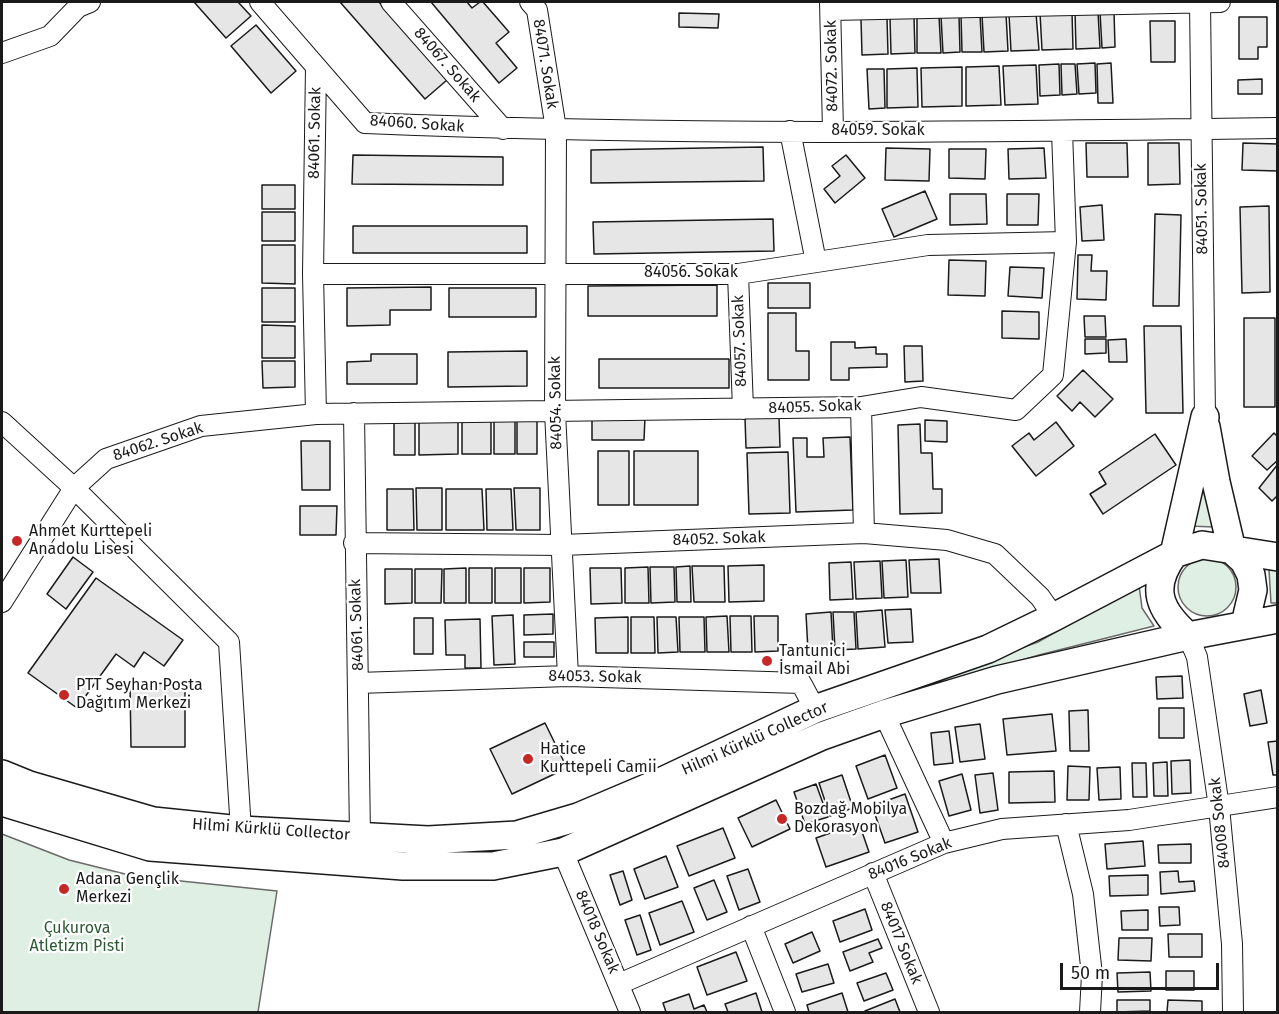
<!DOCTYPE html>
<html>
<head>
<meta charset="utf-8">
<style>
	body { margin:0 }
	#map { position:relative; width:1279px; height:1014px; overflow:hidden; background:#fff; font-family:"Fira Sans",sans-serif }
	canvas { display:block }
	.frame { position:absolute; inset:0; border:3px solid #1a1a1a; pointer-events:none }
	.scale { position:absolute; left:1060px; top:963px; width:159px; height:27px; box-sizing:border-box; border:3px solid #1a1a1a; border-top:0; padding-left:8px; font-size:18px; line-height:21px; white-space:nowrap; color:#1a1a1a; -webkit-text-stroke:4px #fff; paint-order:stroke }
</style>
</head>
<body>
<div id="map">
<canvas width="1279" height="1014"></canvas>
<div class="frame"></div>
<div class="scale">50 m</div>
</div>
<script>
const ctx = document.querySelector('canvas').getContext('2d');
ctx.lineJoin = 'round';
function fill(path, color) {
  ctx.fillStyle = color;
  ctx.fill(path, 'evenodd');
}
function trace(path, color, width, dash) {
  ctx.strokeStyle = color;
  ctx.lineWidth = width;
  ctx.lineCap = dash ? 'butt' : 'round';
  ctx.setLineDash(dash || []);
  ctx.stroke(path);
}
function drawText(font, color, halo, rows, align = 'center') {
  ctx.font = font + ' "Fira Sans",sans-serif';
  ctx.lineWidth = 4.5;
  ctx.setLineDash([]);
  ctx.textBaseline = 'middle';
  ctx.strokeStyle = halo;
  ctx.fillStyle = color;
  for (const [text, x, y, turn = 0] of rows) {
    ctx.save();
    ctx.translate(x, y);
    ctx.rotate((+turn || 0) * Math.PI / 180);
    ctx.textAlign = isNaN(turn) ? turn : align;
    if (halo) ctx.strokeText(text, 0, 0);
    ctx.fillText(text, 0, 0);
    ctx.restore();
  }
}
const green = new Path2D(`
	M1204 456 1214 527 1189 526Z
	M1178 587a29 29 0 1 1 58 0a29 29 0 1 1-58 0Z
	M1269 570H1277V603H1271Z
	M1139 585 1142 608 1154 626 1039 655 944 683 827 723 591 829 553 844 516 852 471 858 293 849 161 839 110 826 2 791V786L112 821 163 834 294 845 469 851 516 847 552 839 825 718 1038 642Z
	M2 834 69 860 133 876 277 891 258 1012H2Z`);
fill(green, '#e0efe3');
trace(green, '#6a6a6a', 1.5);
const building = new Path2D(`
	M194 2H238L251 16 226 38Z
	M340 2H379L447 80 425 99Z
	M431 2H467L472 8 480 2H483L509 32 496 43 517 68 499 83Z
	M1114 11 1115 47 1102 48 1100 12Z
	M1072 12 1073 49 1042 50 1040 13Z
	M1075 12H1098L1100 48 1076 49Z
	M679 13 719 14 718 28 679 27Z
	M1036 13 1039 50 1011 51 1009 14Z
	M1006 14 1008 51 984 52 982 15Z
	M959 15 960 52 943 53 941 16Z
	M961 15H980L982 52H962Z
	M939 16 941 53H917V17Z
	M914 17 915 53 891 54 890 18Z
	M1239 17H1267V47H1258V59H1239Z
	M887 18 888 54 862 55 861 19Z
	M1150 21H1175V62H1151Z
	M256 25 296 71 271 93 231 46Z
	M1095 63 1096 93 1079 94 1077 64Z
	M1111 63 1113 103H1098L1097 64Z
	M1059 64 1060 95 1040 96 1039 65Z
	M1061 64H1075L1077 94 1062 95Z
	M1036 65 1038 104 1005 105 1003 66Z
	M999 66 1001 105 966 106V67Z
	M962 67V106L922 107 921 68Z
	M917 68 918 107 887 108V69Z
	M867 69H884L885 108 869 109Z
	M1262 79V94H1238V80Z
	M1086 143H1127L1128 177H1087Z
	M1148 143H1179L1180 184 1148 185Z
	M1243 143 1278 144V171L1242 170Z
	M763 147 764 181 591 183V150Z
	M886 148 930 149 929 181 885 180Z
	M1044 148 1046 178 1009 179 1008 149Z
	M949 149H986L985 179 949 178Z
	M353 155 503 157V185L352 184Z
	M846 155 865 178 835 203 824 189 840 176 832 166Z
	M262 185H295V209H262Z
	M925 191 937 219 894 237 882 209Z
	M950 194H986L987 224 950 225Z
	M1007 194H1039L1038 225H1007Z
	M1102 205 1104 240 1082 241 1080 207Z
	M1269 206 1270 292 1242 293 1240 207Z
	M262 212H295V241H262Z
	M1155 214 1181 215 1179 306H1153Z
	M773 219 774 251 594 254 593 222Z
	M353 226H527V253H353Z
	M262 245H295V284L262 283Z
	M1078 255H1092L1091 271H1107L1106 300 1077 299Z
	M949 260 986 261 985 296 948 295Z
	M1010 267 1044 268 1042 298 1008 296Z
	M768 283H810V308H768Z
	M717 285V316H588V286Z
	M431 287V310H390V325L347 326V288Z
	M262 288H295V322H262Z
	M449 288H536V317H449Z
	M1002 311 1039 312V339L1002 338Z
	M768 313H796V351H809V380H768Z
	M1084 316H1105L1106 337H1085Z
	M1244 318H1275V407H1244Z
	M262 325 295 326V358H262Z
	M1144 326H1181L1183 413H1146Z
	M1085 339H1106V353L1085 354Z
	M1126 339 1127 362H1109L1108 340Z
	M831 342H855V348L876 347V354H887V367L849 368V380H831Z
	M904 346H922L923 381 905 382Z
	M527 351V386L448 387V352Z
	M371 354H417V384H347V362L371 361Z
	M599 359H729V388H599Z
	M262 361H295V387L263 388Z
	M1083 370 1113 399 1095 417 1080 402 1072 411 1057 396Z
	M592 417H645L644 440H592Z
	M779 417 780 447 746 448 745 418Z
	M925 420 947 421V442L925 441Z
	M491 421V454H462V422Z
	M494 421H515V454H494Z
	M517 421H537V454H517Z
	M394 422H415V455H394Z
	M419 422H458V454L419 455Z
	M1056 422 1074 446 1036 476 1012 446 1029 433 1034 440Z
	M920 424 921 453H932L933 489H942V513L900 514 898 425Z
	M1274 433 1278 437V460L1267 470 1252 456Z
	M1155 434 1176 465 1103 514 1090 494 1106 484 1099 472Z
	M850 437 853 510 796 512 793 438H807V457H824L823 438Z
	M301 441H330V490H302Z
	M598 451H629V505H598Z
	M634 451H698V505H634Z
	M788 452 790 513 749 514 747 453Z
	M1278 464V495L1272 501 1259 488Z
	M416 488H442V530H417Z
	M514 488H540V530H516Z
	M387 489H413L414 530H387Z
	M446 489H482L484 530H446Z
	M486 489H511L513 530H487Z
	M300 506H337L336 535H300Z
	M73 557 93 572 66 609 47 594Z
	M939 559 941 593H911L909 560Z
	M906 560 908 597 884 598 882 561Z
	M880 561 882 598 856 599 854 562Z
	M851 562 853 599 830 600 829 563Z
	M764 565V601L729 602 728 566Z
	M690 566 691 602H677L676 567Z
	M692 566H724L725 602H694Z
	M648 567 649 603H625V568Z
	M650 567H674L675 602 651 603Z
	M466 568V603H444V569Z
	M469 568H492V603H469Z
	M495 568H521V603H495Z
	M524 568H550V602L524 603Z
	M590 568H621L622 603 591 604Z
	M385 569H412V603L385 604Z
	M415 569H442L441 603H415Z
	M96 578 183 640 164 666 144 652 134 667 116 654 77 708 28 673Z
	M911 609 913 642 888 643 885 610Z
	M882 610 885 647 858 649 856 612Z
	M831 612 833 650 808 651 806 614Z
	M833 612H854L856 649 835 650Z
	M553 614V634L524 635V615Z
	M513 615 515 664 494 665 492 616Z
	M727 616 729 652H707L706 617Z
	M730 616H751L752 652H731Z
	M754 616H778V651L755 652Z
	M628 617V653H596L595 618Z
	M631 617H654L655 653H631Z
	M657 617H676L678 652 658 653Z
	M679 617H704L705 652H680Z
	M414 618H433V654H414Z
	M480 619 481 668H465V655H446L445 620Z
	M524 642H554V657H524Z
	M1182 676 1183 698 1157 699 1156 677Z
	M185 683V747H131L130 684Z
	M1261 690 1267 723 1250 726 1244 694Z
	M1159 708H1184V738H1159Z
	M1088 710 1089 751H1070L1069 711Z
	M1052 714 1056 751 1007 755 1003 719Z
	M545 723 567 768 512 794 490 749Z
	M980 724 985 759 960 762 955 727Z
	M949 731 953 763 934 765 931 733Z
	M1278 741V775H1273L1268 742Z
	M885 755 897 788 868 799 856 766Z
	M1190 760 1191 793 1172 794 1171 761Z
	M1167 762 1168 796H1154L1153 763Z
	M1132 763H1146L1147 797H1133Z
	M1068 766 1090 767 1089 800H1067Z
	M1120 767 1121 799 1099 800 1097 768Z
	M1054 771 1055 802 1009 803V772Z
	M993 773 998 810 980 813 975 775Z
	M962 774 971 810 949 816 939 781Z
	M842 775 853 808 830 816 819 783Z
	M816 784 828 817 805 824 794 792Z
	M905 794 918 832 885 843 872 806Z
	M776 800 790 829 752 847 738 818Z
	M859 823 869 852 826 867 816 838Z
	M723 828 735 858 689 876 677 846Z
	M1143 841 1145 866 1107 869 1105 844Z
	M1191 844V863H1159L1158 845Z
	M666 856 678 887 645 899 634 869Z
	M748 869 760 902 739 910 727 876Z
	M623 871 632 900 620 905 610 875Z
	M1178 871 1179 882 1194 881 1195 891 1161 894 1160 872Z
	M1148 875V895L1110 896 1109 876Z
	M714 880 727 912 707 920 694 888Z
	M682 901 694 932 660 945 649 913Z
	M1159 907H1179L1180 925 1160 926Z
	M865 909 872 930 840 942 833 921Z
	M1148 910V930H1122L1121 911Z
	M640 915 651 950 637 955 625 920Z
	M812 932 820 951 793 963 785 944Z
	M1168 934H1202V957H1169Z
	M1119 938H1152L1151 961 1118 960Z
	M878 939 882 948 869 953 873 962 850 971 843 952Z
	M736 952 747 981 707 995 697 967Z
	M828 964 834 983 802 992 796 974Z
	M1166 971H1194V990H1166Z
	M1150 972 1151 991 1118 992 1117 973Z
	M886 973 893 990 864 1001 857 983Z
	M756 993 762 1012H728L725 1004Z
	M842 993 848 1012H809L807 1005Z
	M689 994 694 1009 704 1005 707 1012H666L663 1003Z
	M895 999 900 1012H865V1011Z
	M1117 1000H1150V1011L1117 1012Z
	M1168 1000 1202 1001V1012H1167Z`);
fill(building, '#e6e6e6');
trace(building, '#1a1a1a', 1.5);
const street = new Path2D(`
	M260 2 365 123C669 136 974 132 1278 128
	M391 2 503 129
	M530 2 537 10 556 129 555 412 568 676
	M830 2 833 131
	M1200 2 1205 417
	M831 10 1220 2
	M2 53 50 36 78 7 90 2
	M316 67 313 274 316 414
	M790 131 816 262
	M313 274H738L928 245 1066 242
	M738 274 743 409
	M861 407 864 533
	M354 413 360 837
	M2 422 74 488 229 642 241 830
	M354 543 562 545 864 533 947 540 995 554 1040 597 1054 617
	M2 602 74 488 106 459 201 426 316 414 861 407 921 397 1016 410 1053 375 1066 242 1062 131
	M1188 636 1197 657 1219 807 1232 944 1233 1012
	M358 683 568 676 801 683 815 709
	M884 714 944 843
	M1066 824 1083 894 1092 975 1090 1012
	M563 852 630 1012
	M873 873 929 1012
	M751 926 785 1012
	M619 984 944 843 1002 829 1129 820 1278 797`);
const secondary = new Path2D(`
	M1206 427 1216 482 1232 550 1244 561 1251 575 1253 590 1245 624
	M1188 636C1159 610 1149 588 1174 554L1205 417
	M2 774 29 785 153 821 241 830 428 840 517 835 578 817 656 784 815 709 988 649 1054 617 1174 554 1202 545 1278 557
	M2 802 150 847 403 866H493L563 852 822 736 884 714 997 680 1188 636 1278 619`);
trace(street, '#1a1a1a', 22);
trace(secondary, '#1a1a1a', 30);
trace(street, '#fff', 20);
trace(secondary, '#fff', 27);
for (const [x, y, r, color] of [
	[17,541,6,"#c62828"],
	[767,661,6,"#c62828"],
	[64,695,6,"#c62828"],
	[528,759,6,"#c62828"],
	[782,819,6,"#c62828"],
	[64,889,6,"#c62828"]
]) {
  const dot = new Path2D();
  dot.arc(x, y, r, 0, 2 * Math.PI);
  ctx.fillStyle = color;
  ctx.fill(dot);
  trace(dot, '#fff', 2);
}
drawText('16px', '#1a1a1a', '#fff', [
	["84071. Sokak",545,64,81],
	["84067. Sokak",447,65,49],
	["84072. Sokak",832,66,-91],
	["84060. Sokak",417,124,4],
	["84059. Sokak",878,131],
	["84061. Sokak",315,133,-89],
	["84051. Sokak",1202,209,-91],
	["84056. Sokak",691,273],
	["84057. Sokak",740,341,-92],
	["84054. Sokak",556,403,-91],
	["84055. Sokak",815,407,-2],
	["84062. Sokak",158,442,-18],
	["84052. Sokak",719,539,-2],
	["84061. Sokak",357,625,-92],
	["84053. Sokak",595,677,1],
	["Hilmi Kürklü Collector",755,739,-24],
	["84008 Sokak",1220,823,-96],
	["Hilmi Kürklü Collector",271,830,4],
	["84016 Sokak",910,859,-22],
	["84018 Sokak",597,932,67],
	["84017 Sokak",901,943,68]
]);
drawText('16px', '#1a1a1a', '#fff', [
	["Ahmet Kurttepeli",29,532],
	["Anadolu Lisesi",29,550],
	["Tantunici",779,652],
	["İsmail Abi",779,670],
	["PTT Seyhan Posta",76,686],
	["Dağıtım Merkezi",76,704],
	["Hatice",540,750],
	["Kurttepeli Camii",540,768],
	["Bozdağ Mobilya",794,810],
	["Dekorasyon",794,828],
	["Adana Gençlik",76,880],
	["Merkezi",76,898]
], 'left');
drawText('16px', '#2b5a34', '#fff', [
	["Çukurova",77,929],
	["Atletizm Pisti",77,947]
]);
</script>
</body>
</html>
